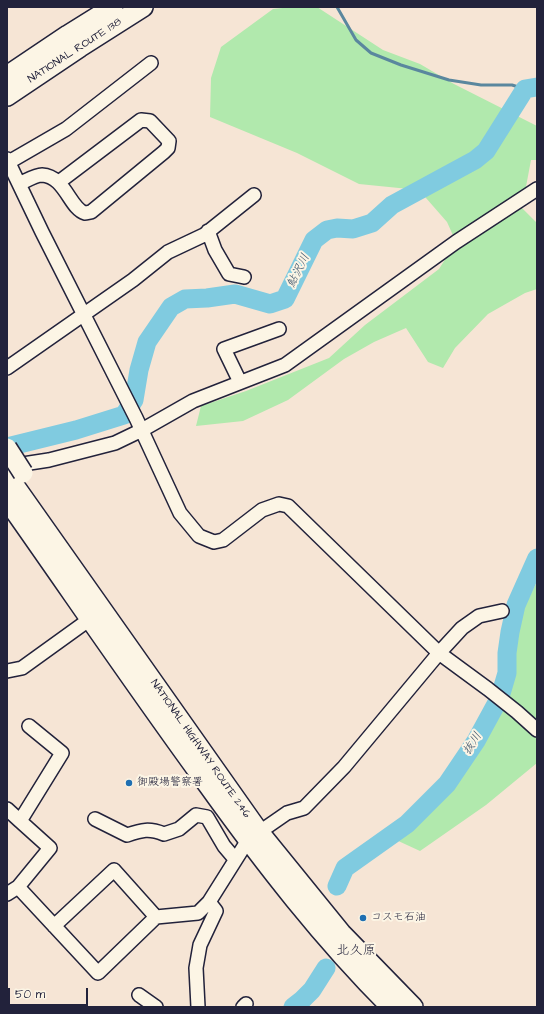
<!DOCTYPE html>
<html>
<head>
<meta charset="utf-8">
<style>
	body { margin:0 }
	#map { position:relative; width:544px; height:1014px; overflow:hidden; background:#f6e5d5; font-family:"Architects Daughter",sans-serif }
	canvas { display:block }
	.frame { position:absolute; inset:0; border:8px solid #22223b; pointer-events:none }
	.scale { position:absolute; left:8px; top:988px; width:80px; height:18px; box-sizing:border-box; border:2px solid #22223b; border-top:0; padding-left:5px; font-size:12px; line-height:14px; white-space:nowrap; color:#22223b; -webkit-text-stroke:3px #fcf5e5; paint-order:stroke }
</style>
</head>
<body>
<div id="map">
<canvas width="544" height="1014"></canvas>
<div class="frame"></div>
<div class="scale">50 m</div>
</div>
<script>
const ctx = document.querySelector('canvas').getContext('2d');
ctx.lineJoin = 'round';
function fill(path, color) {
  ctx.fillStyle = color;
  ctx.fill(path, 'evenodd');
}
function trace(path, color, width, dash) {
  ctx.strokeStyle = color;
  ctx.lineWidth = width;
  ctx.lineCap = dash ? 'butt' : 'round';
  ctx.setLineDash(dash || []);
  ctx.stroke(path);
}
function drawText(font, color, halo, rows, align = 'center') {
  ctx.font = font + ' "Architects Daughter","Klee One",sans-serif';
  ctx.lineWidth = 4;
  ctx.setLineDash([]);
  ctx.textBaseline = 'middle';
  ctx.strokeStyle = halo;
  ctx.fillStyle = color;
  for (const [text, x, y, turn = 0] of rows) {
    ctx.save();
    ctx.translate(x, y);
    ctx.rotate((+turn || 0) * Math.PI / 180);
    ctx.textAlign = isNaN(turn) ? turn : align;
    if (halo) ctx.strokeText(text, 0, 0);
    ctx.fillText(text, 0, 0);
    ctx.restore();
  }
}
fill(new Path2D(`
	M292 7H317L383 50 420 64 454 84 537 126V160H531L522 208 537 223V289L525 293 488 314 455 348 443 368 428 362 406 328 374 342 344 359 288 400 243 421 196 426 201 406 246 391 329 358 365 325 439 269 456 242 447 222 419 190 359 184 297 153 210 117 211 78 221 47 273 9Z
	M537 582V763L486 805 420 851 394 839 462 773 499 676 518 619Z`), '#b1e9ad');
trace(new Path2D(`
	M337 7 356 40 371 53 401 65 449 80 481 85H512L525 89`), '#5a879e', 3);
trace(new Path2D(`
	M7 447 76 430 124 415 134 400 139 370 147 342 171 307 185 299 207 298 235 294 270 304 285 299 314 240 327 230 337 228 353 229 372 223 392 205 475 160 486 151 525 89 537 87
	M337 886 345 868 407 824 447 784 476 741 500 697 507 673V653L510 632 516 605 537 558
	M293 1007 302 1000 312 990 326 968`), '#80cbe0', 19);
const minor = new Path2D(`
	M7 159 42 232 136 418 180 513 199 536 214 542 223 540 262 510 279 504 288 506 439 653 488 689 517 712 537 730
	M9 162 66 129 151 63
	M19 184C26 181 35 175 42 175 65 176 70 209 85 213 87 213 89 212 91 212L164 152 168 148 169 141 150 121 141 120 59 182
	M208 231 215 250 229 274 244 277
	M7 368 133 280 168 252 204 235 254 195
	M240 382 224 349 279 329
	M10 466 49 460 115 443 142 430 193 401 285 365 456 242 537 189
	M7 671 22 668 90 619
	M7 809 20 821
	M95 819 127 835C142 830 149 828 164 834L179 829 196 815 207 817 224 846 235 859
	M18 887 50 848 20 821 62 753 29 726
	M7 894 18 887 98 973 156 917
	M54 926 114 870 156 917 198 913 209 902 248 840 287 813 304 808 344 767 439 653 462 628 479 616 502 611
	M139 995 156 1007
	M198 1007 196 968 200 945 216 911 209 902
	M243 1007 246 1004`);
const highway = new Path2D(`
	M7 76 68 35 113 7
	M7 96 80 47 143 7
	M7 475 259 832 341 933 413 1007
	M7 500C74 595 139 691 208 785 264 863 323 939 391 1007`);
trace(minor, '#22223b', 16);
trace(highway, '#22223b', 22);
trace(minor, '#fcf5e5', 13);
trace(highway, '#fcf5e5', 19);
const highwayBridge = new Path2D(`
	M7 448 23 473`);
trace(highwayBridge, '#22223b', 22, []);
trace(highwayBridge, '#fcf5e5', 19);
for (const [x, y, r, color] of [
	[129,783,4,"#1f6fb2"],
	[363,918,4,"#1f6fb2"]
]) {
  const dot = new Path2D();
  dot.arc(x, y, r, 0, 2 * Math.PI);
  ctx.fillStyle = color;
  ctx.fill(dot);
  trace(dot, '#fcf5e5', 1.5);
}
drawText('11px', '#22223b', '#fcf5e5', [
	["NATIONAL ROUTE 138",75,51,-33],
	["NATIONAL HIGHWAY ROUTE 246",200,749,55]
]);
drawText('11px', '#22223b', '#fcf5e5', [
	["御殿場警察署",137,783],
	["コスモ石油",371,918]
], 'left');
drawText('italic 12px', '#3e556d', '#fcf5e5', [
	["鮎沢川",299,271,-64],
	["抜川",473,744,-58]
]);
drawText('13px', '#22223b', '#fcf5e5', [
	["北久原",356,951]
]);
</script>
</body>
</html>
